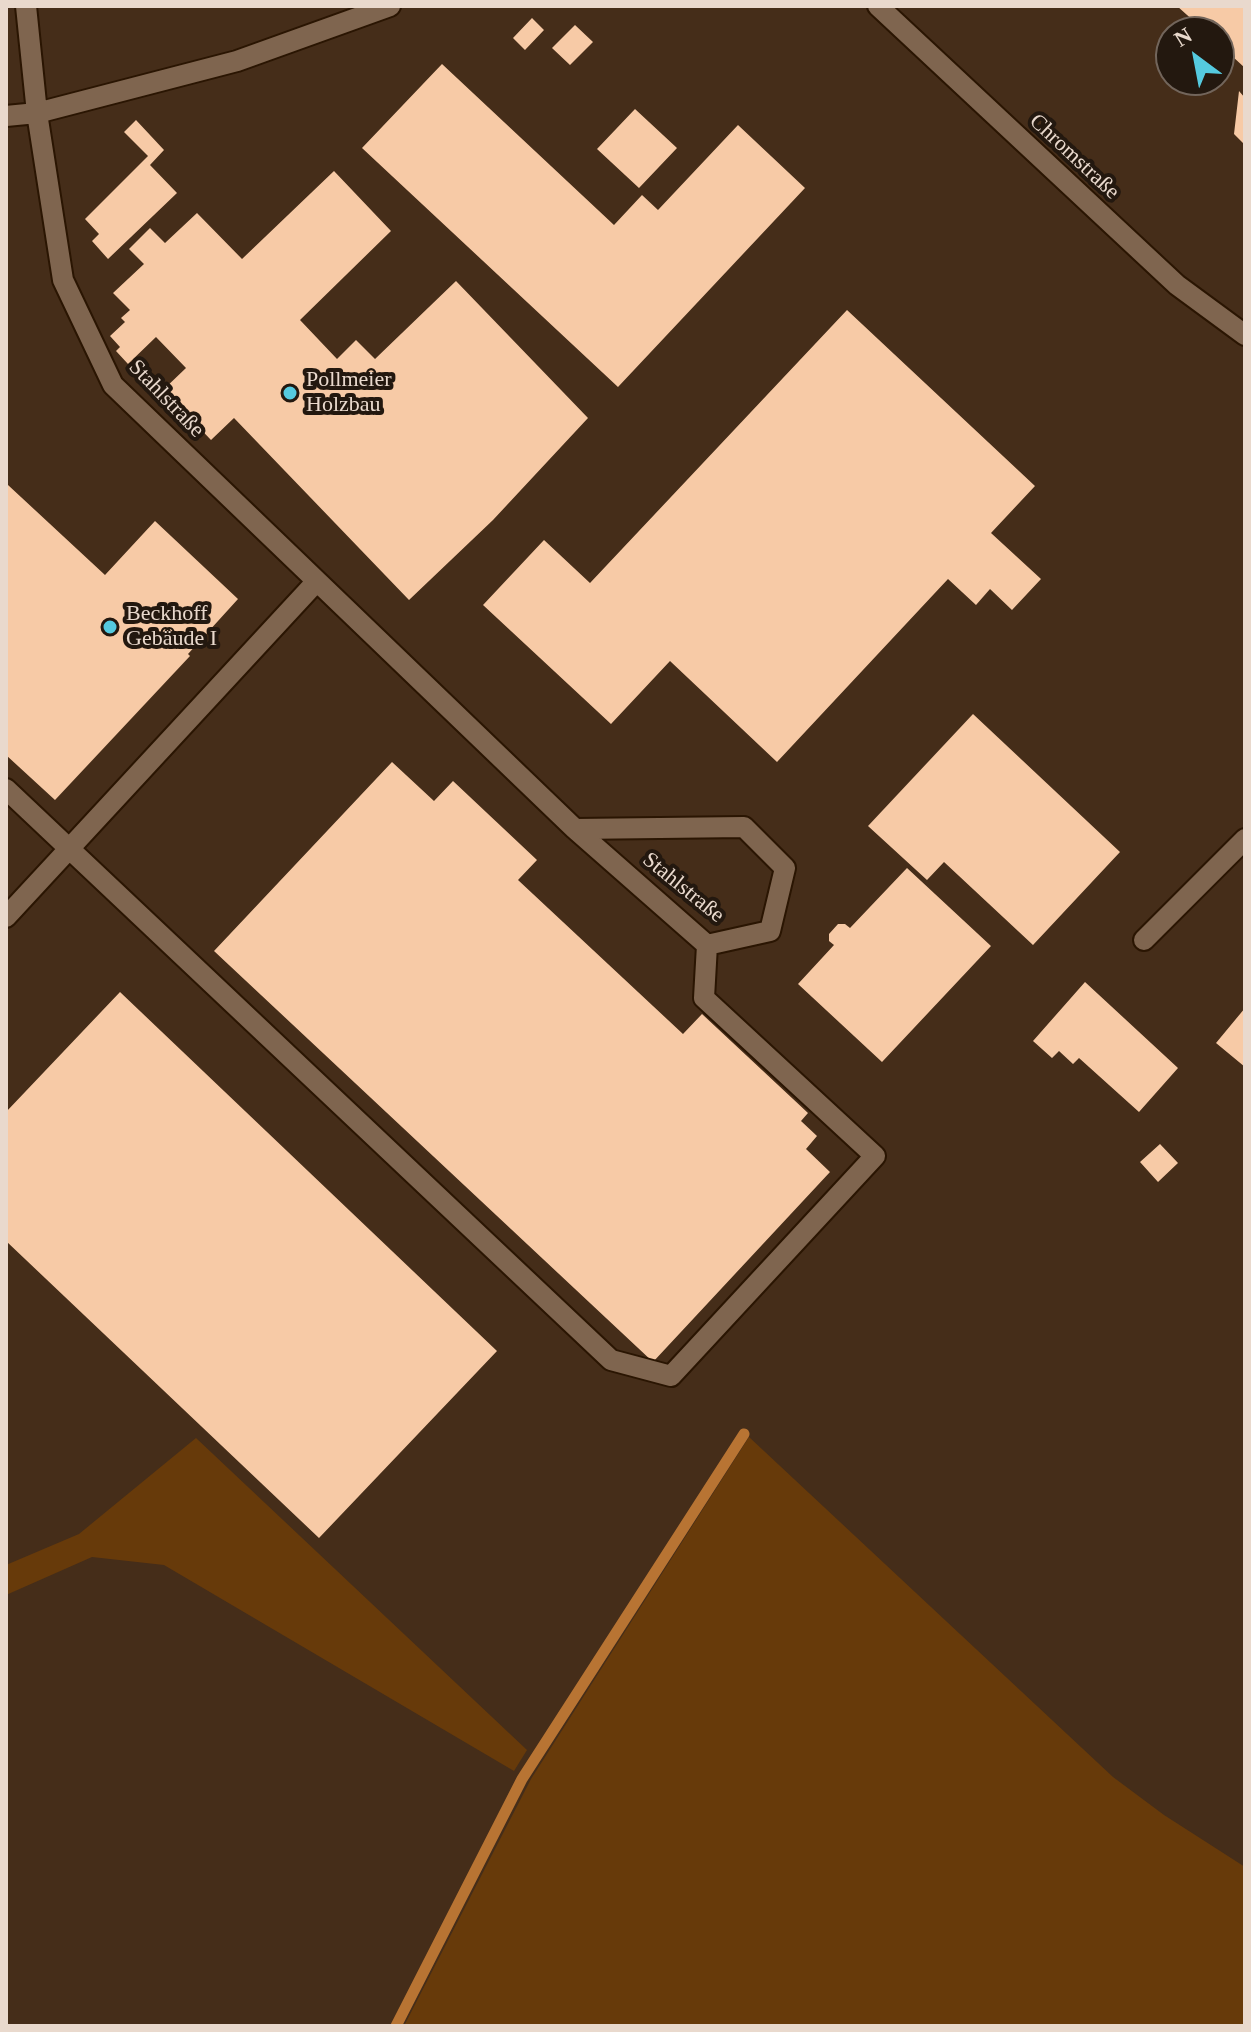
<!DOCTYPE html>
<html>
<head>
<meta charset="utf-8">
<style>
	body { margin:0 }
	#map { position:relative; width:1251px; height:2032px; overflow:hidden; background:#452d19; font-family:Georgia,serif }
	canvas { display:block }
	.frame { position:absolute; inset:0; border:8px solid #e9d9cd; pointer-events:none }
	.north { position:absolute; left:1155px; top:16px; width:80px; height:80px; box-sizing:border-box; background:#23180f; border:2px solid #72655b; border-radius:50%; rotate:328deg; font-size:22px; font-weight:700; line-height:32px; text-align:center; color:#e9d9cd }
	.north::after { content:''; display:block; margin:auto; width:28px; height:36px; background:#55cadf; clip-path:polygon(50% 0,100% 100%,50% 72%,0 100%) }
</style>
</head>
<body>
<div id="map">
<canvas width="1251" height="2032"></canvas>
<div class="frame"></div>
<div class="north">N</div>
</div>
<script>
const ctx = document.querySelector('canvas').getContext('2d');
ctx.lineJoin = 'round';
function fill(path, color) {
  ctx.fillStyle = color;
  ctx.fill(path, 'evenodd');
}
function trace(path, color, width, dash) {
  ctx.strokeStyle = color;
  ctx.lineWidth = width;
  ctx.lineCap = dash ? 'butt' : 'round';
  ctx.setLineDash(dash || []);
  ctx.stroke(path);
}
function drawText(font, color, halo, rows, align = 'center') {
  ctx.font = font + ' Georgia,serif';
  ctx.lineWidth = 8;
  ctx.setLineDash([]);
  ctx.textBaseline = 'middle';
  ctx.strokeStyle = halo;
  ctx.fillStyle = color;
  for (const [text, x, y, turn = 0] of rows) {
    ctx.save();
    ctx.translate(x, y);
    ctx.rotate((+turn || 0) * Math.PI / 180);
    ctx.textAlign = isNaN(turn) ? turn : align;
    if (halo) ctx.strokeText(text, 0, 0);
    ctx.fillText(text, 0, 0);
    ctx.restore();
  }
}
fill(new Path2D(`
	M749 1437 1113 1777 1164 1815 1245 1867V2026H404L531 1779Z
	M196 1438 527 1750 514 1771 164 1565 92 1557 6 1595V1565L79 1534Z`), '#673a0a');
trace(new Path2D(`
	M396 2026 522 1779 744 1434`), '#b87433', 11);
fill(new Path2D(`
	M1177 6H1245V68L1219 44V32H1206Z
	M532 18 544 30 525 50 513 38Z
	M575 25 593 42 570 65 552 48Z
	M442 64 614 225 642 195 658 210 738 125 805 188 618 387 362 148Z
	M1239 91 1245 98V145L1234 134Z
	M635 109 677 148 639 188 597 149Z
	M136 120 164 150 150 165 177 193 108 259 92 241 99 234 85 219 148 156 124 132Z
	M334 171 391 231 300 320 337 359 356 340 375 359 456 281 588 418 493 520 409 600 234 418 211 440 163 390 186 368 156 337 128 364 116 351 120 347 110 336 125 322 121 318 130 310 113 293 144 264 129 249 150 228 165 243 197 213 242 259Z
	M847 310 1035 486 991 533 1041 579 1012 610 990 589 976 605 948 579 777 762 670 661 611 724 483 605 544 540 590 583Z
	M8 485 105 575 155 521 238 599 188 654 190 656 55 800 6 755V488Z
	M973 714 1120 852 1033 945 944 862 927 880 868 826Z
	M392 762 434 801 453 781 537 860 518 880 683 1034 702 1014 808 1113 801 1121 817 1136 806 1149 830 1172 653 1362 214 951Z
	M907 868 991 946 882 1062 798 984 834 945 829 941V934L838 924H845L850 928Z
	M1085 982 1178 1068 1139 1112 1079 1058 1073 1064 1059 1051 1052 1058 1033 1041Z
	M120 992 497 1351 319 1538 6 1241V1112Z
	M1245 1008V1067L1216 1043Z
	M1160 1144 1178 1163 1158 1182 1140 1162Z`), '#f7caa6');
const minor = new Path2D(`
	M26 6 37 113 63 280 113 385 575 829 707 945 770 931 785 868 744 827 575 829
	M878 6 1177 285 1245 335
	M6 116 37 113 237 61 390 6
	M6 789 611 1360 671 1376 875 1156 704 998 707 945
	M6 917 317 581
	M1144 940 1245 839`);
trace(minor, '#2a1502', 24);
trace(minor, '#7f654f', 20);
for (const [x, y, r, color] of [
	[290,393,8,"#55cadf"],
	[110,627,8,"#55cadf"]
]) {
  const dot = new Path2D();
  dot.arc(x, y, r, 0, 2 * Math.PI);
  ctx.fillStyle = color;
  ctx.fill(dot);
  trace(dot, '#23180f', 3);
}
drawText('22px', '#e9d9cd', '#23180f', [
	["Chromstraße",1074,157,43],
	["Stahlstraße",166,399,46],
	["Stahlstraße",683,888,39]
]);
drawText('22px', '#e9d9cd', '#23180f', [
	["Pollmeier",306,380],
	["Holzbau",306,405],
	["Beckhoff",126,614],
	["Gebäude I",126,639]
], 'left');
</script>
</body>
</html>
